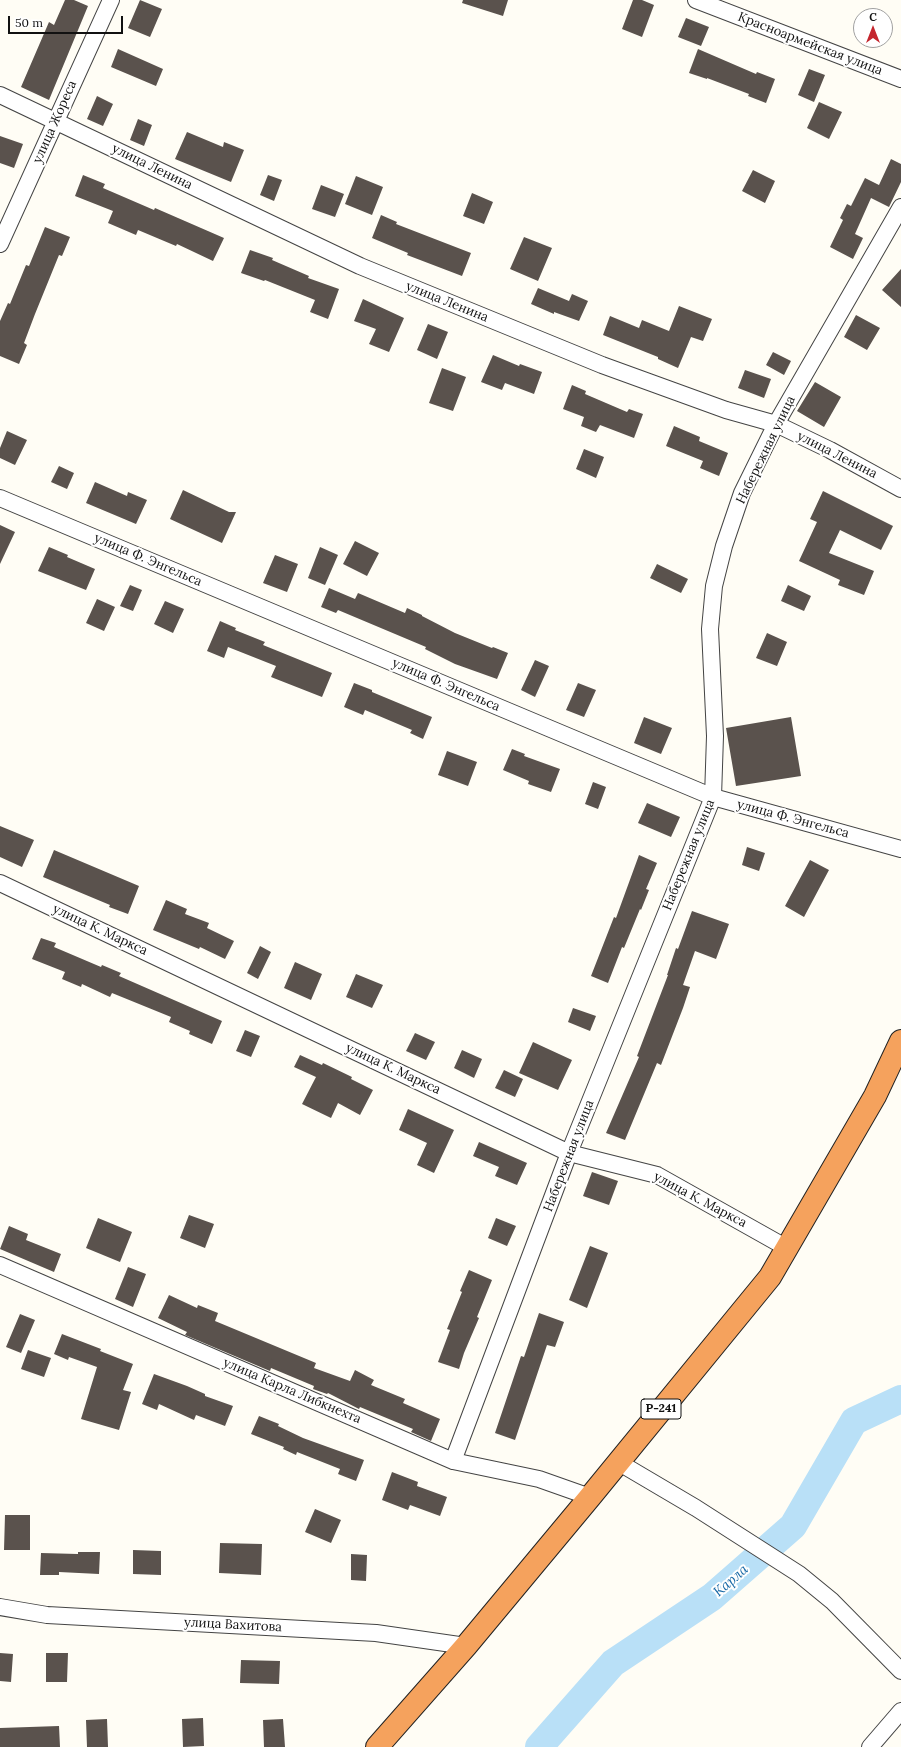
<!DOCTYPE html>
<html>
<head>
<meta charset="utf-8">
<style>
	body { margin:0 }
	#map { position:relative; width:901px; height:1747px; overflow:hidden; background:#fffdf5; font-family:Lora,serif }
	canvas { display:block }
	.north { position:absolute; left:853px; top:8px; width:40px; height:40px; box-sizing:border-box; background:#fff; border:1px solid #a0a0a0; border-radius:50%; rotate:0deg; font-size:11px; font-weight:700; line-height:16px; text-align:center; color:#111 }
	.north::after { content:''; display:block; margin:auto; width:14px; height:18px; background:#c4262e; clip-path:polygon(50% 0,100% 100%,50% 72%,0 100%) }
	.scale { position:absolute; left:8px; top:16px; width:115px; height:18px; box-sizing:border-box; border:2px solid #111; border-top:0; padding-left:5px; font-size:12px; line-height:14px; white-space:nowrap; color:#111; -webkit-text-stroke:3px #fff; paint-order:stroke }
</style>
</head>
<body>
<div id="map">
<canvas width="901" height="1747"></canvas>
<div class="north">С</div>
<div class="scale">50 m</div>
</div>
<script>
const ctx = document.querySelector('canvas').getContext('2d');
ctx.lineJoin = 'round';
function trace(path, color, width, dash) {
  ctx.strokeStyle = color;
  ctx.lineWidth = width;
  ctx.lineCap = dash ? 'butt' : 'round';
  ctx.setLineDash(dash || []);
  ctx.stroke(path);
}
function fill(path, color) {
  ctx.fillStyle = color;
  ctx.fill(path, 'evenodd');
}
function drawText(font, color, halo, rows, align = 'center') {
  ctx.font = font + ' Lora,serif';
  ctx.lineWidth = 4;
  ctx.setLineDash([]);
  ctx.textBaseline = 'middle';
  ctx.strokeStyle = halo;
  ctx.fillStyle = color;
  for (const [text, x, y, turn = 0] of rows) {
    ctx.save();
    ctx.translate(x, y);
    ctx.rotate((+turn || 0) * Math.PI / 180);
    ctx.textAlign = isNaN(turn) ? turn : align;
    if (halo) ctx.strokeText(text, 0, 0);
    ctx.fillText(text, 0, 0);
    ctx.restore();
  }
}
trace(new Path2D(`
	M539 1747 613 1663 712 1597 793 1526 854 1421 901 1399`), '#b9e0f7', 28);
fill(new Path2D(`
	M65 0H74L88 6 49 100 21 87 49 22 54 25Z
	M140 0 162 9 150 37 128 28Z
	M463 0H508L503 16 462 3Z
	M633 0H642L654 5 642 37 622 29Z
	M686 18 709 27 701 46 678 37Z
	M118 49 163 69 156 86 111 67Z
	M698 49 756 74 757 72 775 79 766 103 748 96 749 94 707 78V79L689 73Z
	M809 69 825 75 814 102 798 95Z
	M97 96 113 104 103 126 87 119Z
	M819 102 842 112 829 139 807 128Z
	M138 119 152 125 144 146 130 140Z
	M187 132 223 147 224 142 244 150 231 182 175 159Z
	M0 136 23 144 14 168 0 163Z
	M891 159 901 164V182L889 207 871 198 855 234 863 238 853 259 830 247 843 220 840 218 847 204 851 206 865 178 879 185Z
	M753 170 775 181 765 203 742 191Z
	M83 175 105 184 103 188 154 210 155 208 224 238 213 261 177 244 176 246 138 230 136 235 108 223 113 211 75 196Z
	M268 175 282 180 274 201 260 195Z
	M356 176 383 187 372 215 345 204Z
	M321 185 344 194 335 217 312 209Z
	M472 193 493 202 484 224 463 216Z
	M381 215 397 222 396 224 471 253 462 276 407 255 408 253 372 238Z
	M45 227 70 237 62 256 59 255 35 314 24 343 27 345 19 364 0 356V321L8 303 10 304 26 265 29 266Z
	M524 237 552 248 538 281 510 269Z
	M250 250 273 258 272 260 309 276 308 278 339 289 328 319 310 312 315 300 265 280 264 281 241 273Z
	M901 269V307L882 290Z
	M538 288 569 301 572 294 588 301 579 321 554 312V314L531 304Z
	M363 299 404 318 389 352 369 344 376 329 354 321Z
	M679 306 712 319 703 341 691 337 678 368 658 359V357L603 335 610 316 639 328 642 320 669 331Z
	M856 315 880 328 867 350 844 337Z
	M428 324 448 332 437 359 417 350Z
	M773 352 791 361 784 375 766 365Z
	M493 355 519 366 520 364 542 372 534 394 505 383 502 390 481 382Z
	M442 368 466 377 453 411 429 403Z
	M745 370 771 379 764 398 738 388Z
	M815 382 841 397 824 427 797 411Z
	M572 385 586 391 585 394 627 412 629 409 643 414 634 438 600 425 596 432 581 426 584 417 563 409Z
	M674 426 700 437 699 441 728 453 719 476 700 468 703 461 666 446Z
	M7 431 27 440 15 465 0 458V448Z
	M584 449 604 457 596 478 576 469Z
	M59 466 74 473 67 489 51 482Z
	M95 482 127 496 128 492 147 500 136 524 86 503Z
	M183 490 229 512H236L222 543 170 519Z
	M823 491 893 526 881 550 840 530 829 553 874 571 864 595 838 585 840 580 799 561 817 522 810 519Z
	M0 525 15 532 0 564Z
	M355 541 379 553 367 576 343 564Z
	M49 547 68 555 67 557 95 569 86 590 38 571Z
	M320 547 338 555 325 585 308 578Z
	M275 555 298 564 287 592 263 583Z
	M657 564 688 579 681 593 650 578Z
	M130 585 142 590 133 611 120 606Z
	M788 585 811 596 804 611 781 601Z
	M329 588 355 599 358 593 405 613 407 608 422 615V616L455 633 492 648 493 647 508 653 497 679 455 664 425 649 426 647 338 610 336 613 321 607Z
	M97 599 115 607 104 631 86 623Z
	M165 601 184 609 173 633 154 624Z
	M220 621 236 628 235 630 265 642 263 645 332 673 322 697 271 677 276 666 228 647 224 658 207 651Z
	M767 633 787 642 777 666 756 658Z
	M535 660 549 666 535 697 521 690Z
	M354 683 372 690V692L432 717 423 739 410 733 412 730 365 710 363 715 344 707Z
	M578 683 596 690 584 717 566 710Z
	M644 717 672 728 661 754 634 743Z
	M791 717 801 776 736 786 726 728Z
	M512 749 525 754 524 756 560 769 551 792 528 784 529 781 503 770Z
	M447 751 477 762 468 786 438 775Z
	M593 782 606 787 598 809 585 804Z
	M647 803 680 817 671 837 638 823Z
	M0 826 34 840 22 867 0 857Z
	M747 847 765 853 759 871 742 865Z
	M54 850 139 886 128 914 109 907 110 905 43 877Z
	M639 855 657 863 646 889 649 890 641 910 640 909 624 948 622 947 608 983 591 976 614 917 616 918Z
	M810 860 829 870 804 917 785 906Z
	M166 900 187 909 185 914 209 923 207 928 234 941 225 959 200 947 199 949 153 930Z
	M692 911 729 924 716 959 695 951 683 985 690 987 683 1008 661 1065 657 1063 625 1140 606 1133 639 1057 637 1056 668 975H667L676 948 678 949Z
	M41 938 56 943 54 947 101 967 102 965 121 973 119 976 222 1021 212 1044 189 1034 190 1031 169 1022 171 1017 112 993 110 997 82 984 81 987 62 979 65 972 32 959Z
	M260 946 271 952 258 979 247 973Z
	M295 962 322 974 311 1000 284 988Z
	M356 974 383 985 372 1008 346 997Z
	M573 1008 596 1016 590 1031 568 1022Z
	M245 1030 260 1036 251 1057 236 1051Z
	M415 1033 435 1042 426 1060 406 1051Z
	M533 1042 572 1060 558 1090 519 1073Z
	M462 1050 482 1059 474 1078 454 1068Z
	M300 1055 322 1065 323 1063 352 1077 351 1079 373 1090 360 1115 338 1103 331 1118 302 1104 316 1077 294 1067Z
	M504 1070 523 1079 515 1097 495 1088Z
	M408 1109 454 1130 434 1173 417 1165 427 1143 399 1130Z
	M479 1142 527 1163 517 1185 495 1176 499 1167 473 1156Z
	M592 1172 618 1181 609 1205 583 1196Z
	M189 1215 214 1224 205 1248 180 1238Z
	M98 1218 132 1232 120 1262 86 1248Z
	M496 1218 516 1226 507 1246 488 1238Z
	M9 1226 28 1234 26 1240 61 1254 54 1272 0 1249Z
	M590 1246 608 1253 587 1308 569 1300Z
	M128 1267 146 1274 133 1307 115 1299Z
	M469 1270 492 1280 477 1317 479 1318 464 1353 459 1369 438 1362 450 1330 447 1329 462 1292 460 1291Z
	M169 1295 197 1308 198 1305 218 1313 215 1321 316 1363 314 1368 350 1381 355 1370 374 1380 371 1385 405 1399 403 1403 440 1419 431 1441 411 1432 413 1429 360 1407 359 1409 328 1393 327 1394 313 1389 314 1386 271 1368 270 1371 185 1335 187 1332 158 1318Z
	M539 1313 564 1322 555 1347 547 1345 515 1440 495 1433 521 1356 524 1357Z
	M20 1314 35 1320 21 1353 6 1347Z
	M62 1334 101 1349 100 1351 133 1364 123 1390 131 1392 119 1430 81 1419 97 1367 69 1357 68 1360 54 1354Z
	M28 1350 51 1358 44 1377 21 1369Z
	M154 1374 187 1386 205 1394V1396L233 1406 225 1426 196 1415 194 1420 159 1404 157 1410 142 1404Z
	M259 1416 279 1424 278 1426 303 1438 364 1460 356 1481 338 1474 340 1469 297 1452 296 1455 283 1449 284 1447 251 1434Z
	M392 1472 418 1482 417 1486 447 1497 440 1516 410 1505 408 1510 382 1500Z
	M315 1509 341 1520 331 1543 305 1532Z
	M5 1515H30V1550H4Z
	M220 1543 262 1544 261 1575 219 1573Z
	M133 1550 161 1551V1575L133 1574Z
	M78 1552H100L99 1574 59 1572V1575H40L41 1553 78 1554Z
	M351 1554 367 1555 366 1581 351 1580Z
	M0 1653 13 1654 11 1682 0 1681Z
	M46 1653H68L67 1682H46Z
	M241 1660 280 1661 279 1684 240 1683Z
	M203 1718 204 1746 183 1747 182 1719Z
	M107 1719 108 1747H87L86 1720Z
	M283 1719 285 1747H264L263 1720Z
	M59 1726 60 1747H0V1728Z`), '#5a524d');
const minor = new Path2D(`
	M696 0 901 79
	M0 95 360 266 602 365 726 410 776 424 830 450 901 489
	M0 244 111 0
	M0 498 713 797 901 849
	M0 883 569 1153 657 1175 787 1248
	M0 1265 453 1461 539 1479 590 1497
	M453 1461 569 1153 713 797 715 736 710 629 714 586 724 546 742 493 776 424 901 207
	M618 1462 696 1508 799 1574 832 1601 901 1671
	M0 1607 47 1615 376 1633 466 1646
	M870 1747 901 1711`);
const highway = new Path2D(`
	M377 1747 466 1646 590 1497 770 1277 875 1096 901 1041`);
trace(minor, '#444', 18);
trace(highway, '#222', 24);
trace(minor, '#fff', 16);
trace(highway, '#f5a25d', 22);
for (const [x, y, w] of [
	[661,1409,40]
]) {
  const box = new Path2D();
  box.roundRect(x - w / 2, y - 10, w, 20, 3);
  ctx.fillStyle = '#fff';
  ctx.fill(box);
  trace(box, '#111', 1);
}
drawText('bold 12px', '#111', null, [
	["Р-241",661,1409]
]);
drawText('13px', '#111', '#fff', [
	["Красноармейская улица",810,44,21],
	["улица Жореса",55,122,-66],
	["улица Ленина",152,167,26],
	["улица Ленина",447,302,22],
	["Набережная улица",766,450,-64],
	["улица Ленина",837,455,27],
	["улица Ф. Энгельса",148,560,23],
	["улица Ф. Энгельса",446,685,23],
	["улица Ф. Энгельса",793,819,15],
	["Набережная улица",689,855,-68],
	["улица К. Маркса",100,930,25],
	["улица К. Маркса",393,1069,25],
	["Набережная улица",569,1156,-69],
	["улица К. Маркса",700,1200,28],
	["улица Карла Либкнехта",292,1391,23],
	["улица Вахитова",233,1625,3]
]);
drawText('italic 14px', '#1768a6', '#fff', [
	["Карла",731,1581,-41]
]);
</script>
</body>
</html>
